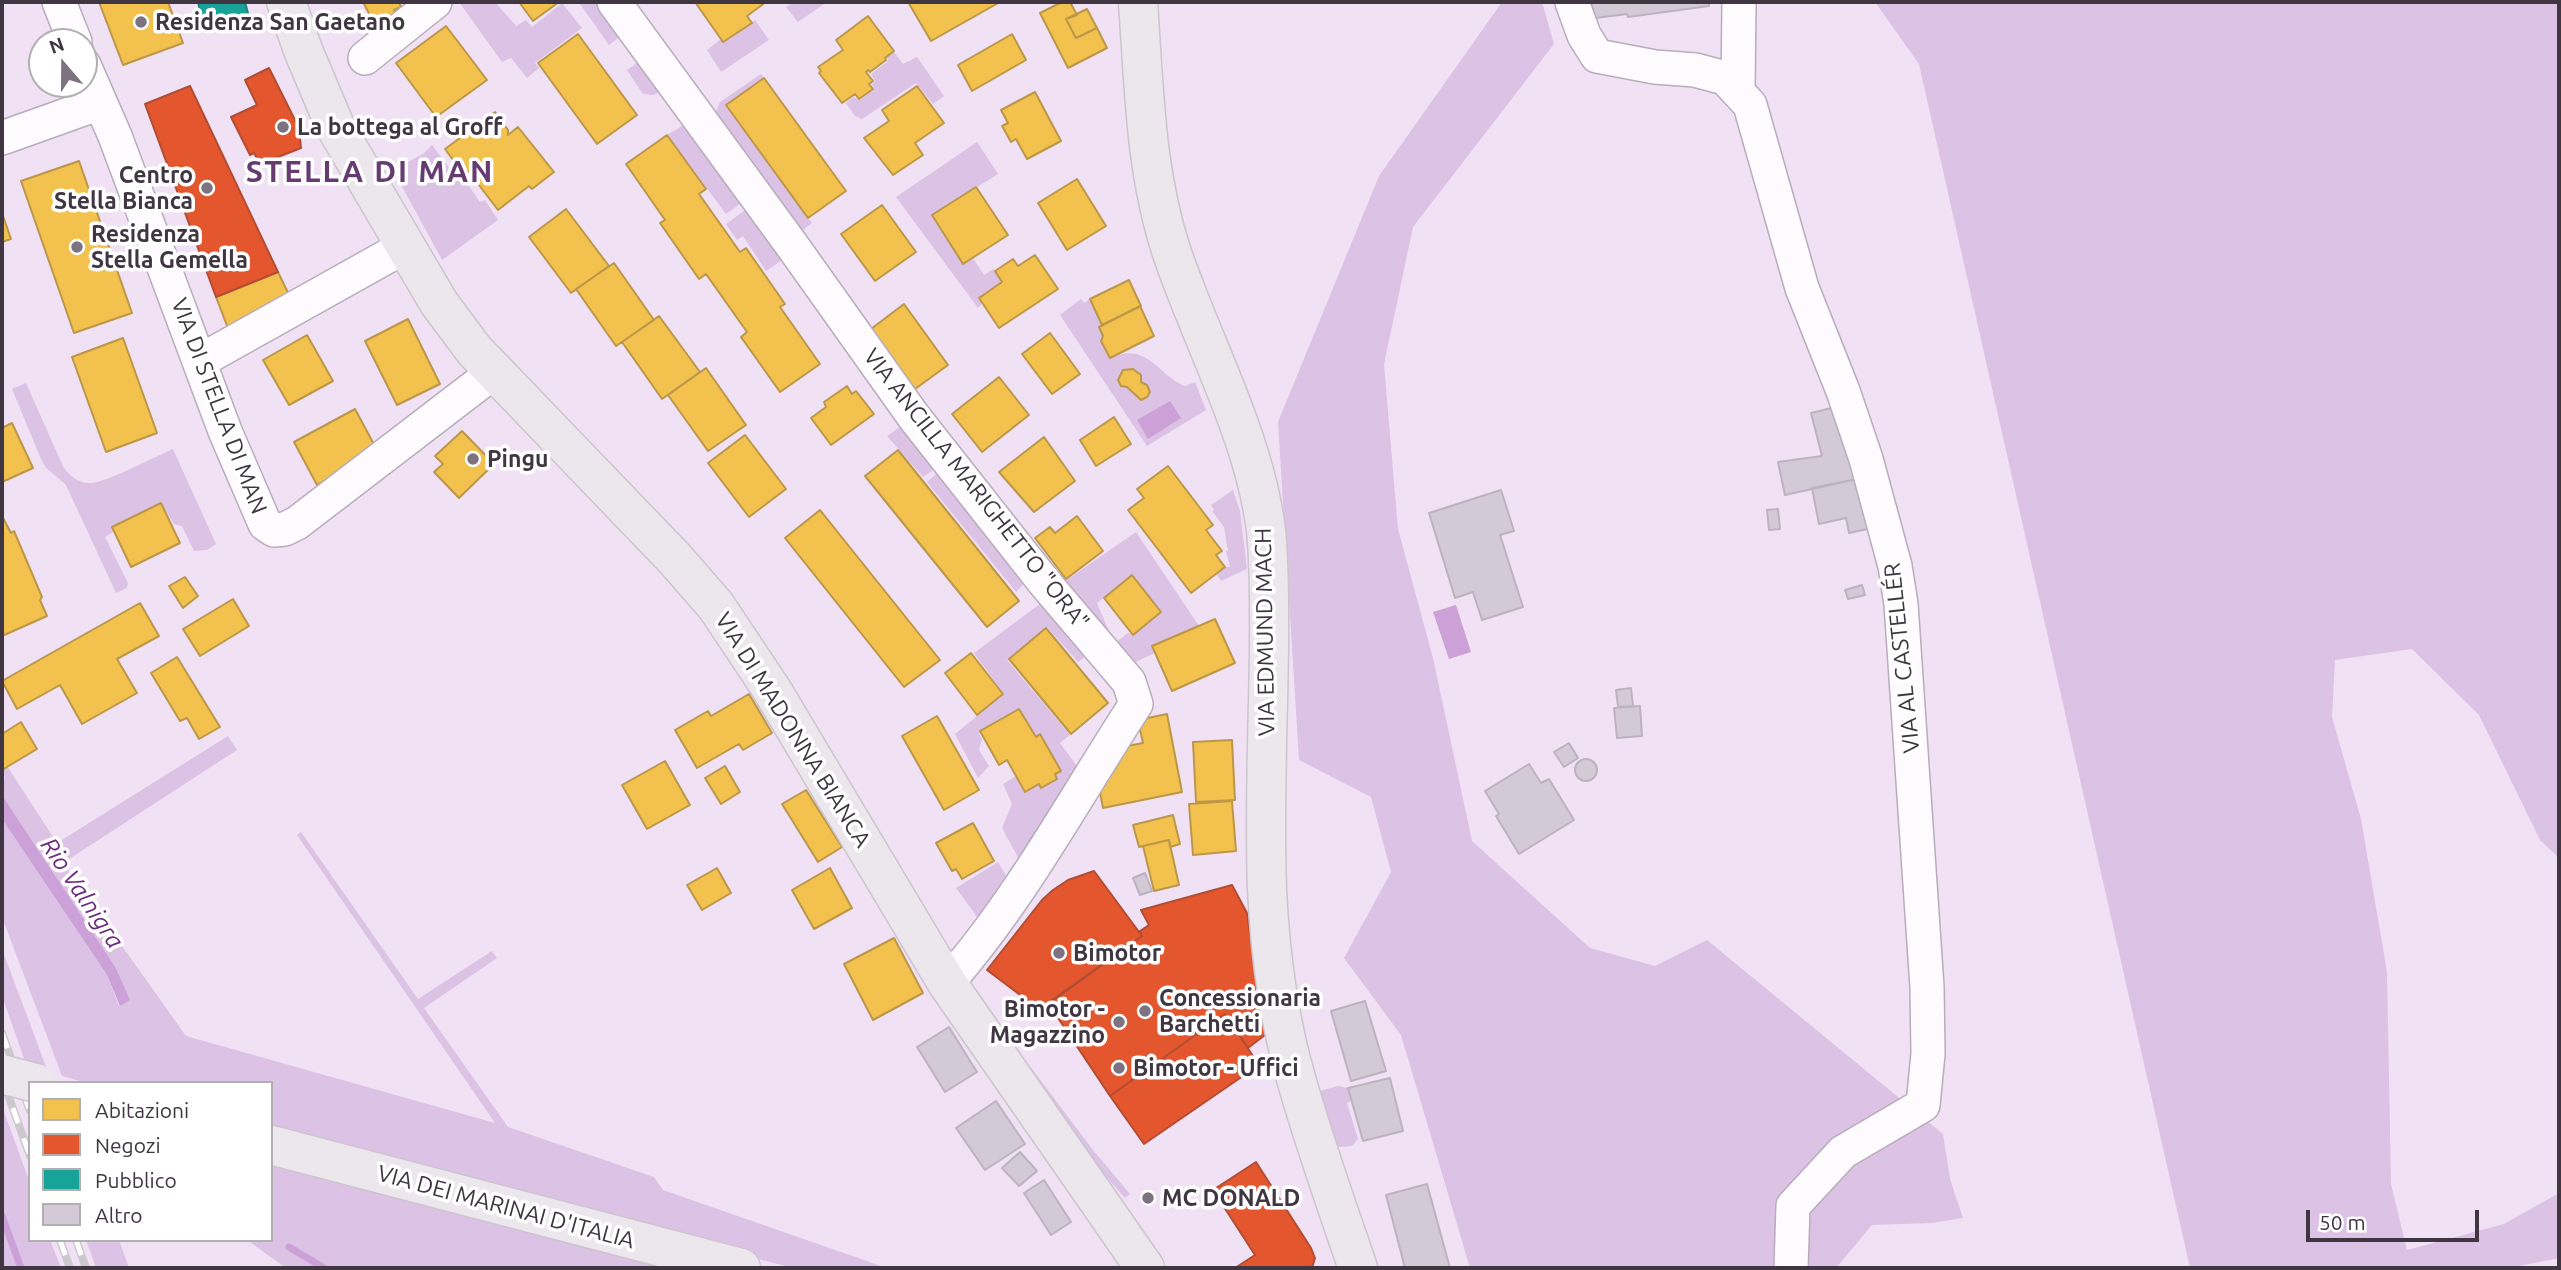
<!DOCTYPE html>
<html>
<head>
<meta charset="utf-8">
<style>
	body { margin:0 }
	#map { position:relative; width:2561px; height:1270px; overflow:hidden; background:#f0e2f4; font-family:Ubuntu,sans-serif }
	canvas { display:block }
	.frame { position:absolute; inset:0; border:4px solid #3f3642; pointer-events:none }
	.legend { position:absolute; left:28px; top:1081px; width:245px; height:161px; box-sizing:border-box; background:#fff; border:2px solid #b2afb3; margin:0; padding:9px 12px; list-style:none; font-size:21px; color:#3f3642 }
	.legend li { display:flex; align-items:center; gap:14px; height:35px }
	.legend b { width:35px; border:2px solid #b2afb3 }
	.north { position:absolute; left:28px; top:28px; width:70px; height:70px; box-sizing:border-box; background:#fff; border:2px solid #b2afb3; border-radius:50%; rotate:340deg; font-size:19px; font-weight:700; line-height:28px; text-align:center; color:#3f3642 }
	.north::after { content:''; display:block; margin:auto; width:24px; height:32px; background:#7d7280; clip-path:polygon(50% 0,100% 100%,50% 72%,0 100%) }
	.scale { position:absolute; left:2306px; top:1210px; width:173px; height:32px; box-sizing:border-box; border:4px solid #3f3642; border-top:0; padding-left:9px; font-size:21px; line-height:24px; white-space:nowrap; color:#3f3642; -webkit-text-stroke:5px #fff; paint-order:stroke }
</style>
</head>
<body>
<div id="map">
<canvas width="2561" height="1270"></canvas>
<div class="frame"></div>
<ul class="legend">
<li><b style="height:19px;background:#f2c14e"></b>Abitazioni</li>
<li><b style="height:19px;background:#e4572e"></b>Negozi</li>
<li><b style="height:19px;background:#17a398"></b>Pubblico</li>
<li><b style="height:19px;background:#d4cad7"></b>Altro</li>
</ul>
<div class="north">N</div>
<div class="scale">50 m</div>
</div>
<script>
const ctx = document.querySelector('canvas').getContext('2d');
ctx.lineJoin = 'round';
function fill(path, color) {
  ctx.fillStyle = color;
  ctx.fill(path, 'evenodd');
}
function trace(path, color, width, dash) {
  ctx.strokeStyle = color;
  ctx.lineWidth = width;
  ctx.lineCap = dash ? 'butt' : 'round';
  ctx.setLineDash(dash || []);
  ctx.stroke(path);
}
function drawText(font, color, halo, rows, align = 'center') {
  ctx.font = font + ' Ubuntu,sans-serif';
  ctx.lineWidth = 7;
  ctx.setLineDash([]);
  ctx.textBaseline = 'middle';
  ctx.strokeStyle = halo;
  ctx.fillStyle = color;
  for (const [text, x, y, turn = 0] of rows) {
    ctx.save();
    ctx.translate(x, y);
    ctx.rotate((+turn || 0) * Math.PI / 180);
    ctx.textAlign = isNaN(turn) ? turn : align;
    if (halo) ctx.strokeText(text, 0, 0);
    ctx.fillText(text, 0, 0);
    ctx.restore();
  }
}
fill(new Path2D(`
	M459 2H495L516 26 526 20 532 27 562 3 582 28 535 63 539 68 527 78 511 58 502 62Z
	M584 2H595L622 35 609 45 580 4Z
	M794 2H827L798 22 786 7Z
	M1502 2H1542L1554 44 1413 227 1384 364 1398 529 1433 658 1472 841 1590 948 1655 966 1707 940 1943 1134 1950 1179 1963 1218 1932 1223 1872 1225 1836 1268H1470L1401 1035 1344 958 1391 872 1371 797 1299 760 1278 422 1379 176Z
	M1875 2H2559V858L2540 840 2479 715 2412 649 2335 660 2332 717 2361 819 2387 972 2391 1184 2407 1250 2504 1224 2559 1193V1258L2510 1268H2190L1919 64Z
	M755 20 769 40 721 72 707 50 721 39 724 42Z
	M894 52 903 64 917 57 944 96 933 104 916 83 862 119 855 116 846 103 853 97 860 100 874 89 872 84 875 81 871 74 888 61 887 57Z
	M641 60 660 92 653 95 643 94 627 70Z
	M761 74 764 78 727 105 812 223 798 234 711 124 720 102Z
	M687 123 746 200 726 214 667 135Z
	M977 142 998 174 932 215 963 263 973 258 984 275 993 269 1002 282 978 308 896 197Z
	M432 145 450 169 455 166 480 202 485 200 498 220 442 260 393 170 423 154Z
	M752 205 791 254 766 271 743 236 737 240 726 224Z
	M1081 299 1084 303 1090 299 1102 325 1099 327 1110 358C1148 341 1155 373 1185 386L1195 382 1206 410 1147 446 1060 315Z
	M26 383 62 464C67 475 79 484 92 483 107 482 156 456 173 449L216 544 207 550 194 551 182 526 174 524 161 503 112 527 114 532 105 537 128 583 127 588 116 593 66 485 46 468 41 459 12 389Z
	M904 424 939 466 923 477 887 436Z
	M941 470 1027 580 1016 592 927 482Z
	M1233 490 1240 511 1247 569 1221 581 1216 573 1225 567H1230L1226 551H1228L1224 527 1212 511 1214 510 1211 505Z
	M1136 532 1199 626 1152 647 1155 653 1127 666 1111 646 1128 633 1133 634 1161 612 1131 576 1097 603 1109 631 1104 637 1065 581Z
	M1045 600 1090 653 1078 662 1047 627 1007 660 1070 735 1060 743 1077 766 1079 776 1020 861 1002 828 1012 804 1003 784 1016 776 1025 792 1039 784 1042 787 1057 779 1055 774 1061 770 1040 735 1036 737 1019 709 979 734 982 739 979 750 989 766 978 778 955 734 1004 694 974 653Z
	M228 736 237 750 63 863 186 1036 495 1123 297 835 301 832 418 999 492 951 497 958 424 1008 508 1127 654 1177 663 1190 887 1268H793L271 1132V1083H87L62 1076 2 917V819L107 975 119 1006 130 1000 116 968 2 795V780L5 778 2 769 7 766 57 843Z
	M998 862 1010 882 983 925 956 888Z
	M2 949 48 1072 27 1067 2 996Z
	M1029 1065 1093 1150 1130 1194 1125 1198 1086 1154 1028 1074Z
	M1338 1086 1348 1088 1351 1101 1347 1103 1358 1139 1352 1146 1339 1147 1332 1152 1313 1093Z
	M2 1106 30 1183V1240H50L61 1268H2Z
	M271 1158 687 1268H286L247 1240H271Z
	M86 1240H119L129 1268H96Z`), '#dcc2e5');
fill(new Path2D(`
	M1170 401 1181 418 1148 439 1137 420Z
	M1456 605 1471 652 1449 659 1433 612Z
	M2 795 116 968 130 1000 120 1006 107 975 2 819Z`), '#cba1d7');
const homes = new Path2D(`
	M99 2H168L183 43 123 65Z
	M363 2H399L401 7 394 10 397 17 376 27Z
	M519 2H559L533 21Z
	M695 2H766L747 16 752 23 723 42Z
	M908 2H1000L931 41Z
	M1062 2H1070L1077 15 1066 19 1076 38 1097 28 1107 48 1068 68 1040 13Z
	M1087 9 1097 28 1076 38 1066 19Z
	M868 16 894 51 885 58 886 60 870 72 868 70 866 72 873 81 869 84 873 89 859 99 855 94 842 103 819 73 821 71 818 67 843 50 836 40Z
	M446 26 487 80 436 117 396 63Z
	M578 34 637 115 597 144 538 63Z
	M1012 34 1026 60 972 91 958 65Z
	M764 78 846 191 808 218 726 105Z
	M917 86 944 123 915 143 923 155 893 175 864 138 889 121 882 110Z
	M1035 92 1061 141 1027 159 1016 139 1011 142 1002 126 1008 123 1001 110Z
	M495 112 508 130V135L518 127 554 172 532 189 529 186 498 210 469 172 456 164 445 149Z
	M667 135 706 189 699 194 740 252 746 248 785 304 780 307 820 364 780 392 741 337 747 332 706 274 699 279 660 223 665 220 626 164Z
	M79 161 132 313 74 333 21 181Z
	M1077 179 1106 226 1067 250 1038 203Z
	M976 187 1008 235 963 264 932 215Z
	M882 205 916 252 875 281 841 234Z
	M566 209 609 266 571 293 529 237Z
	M2 213 11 239 2 242Z
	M1035 255 1058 289 999 328 979 298 1002 282 995 271 1013 259 1018 266Z
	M614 263 654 320 616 346 576 289Z
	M278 272 290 297 229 331 216 297Z
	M1129 280 1141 306 1102 325 1090 299Z
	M904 304 948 365 915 389 871 329Z
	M1140 306 1154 336 1110 358 1101 341 1103 336 1099 327Z
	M659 316 700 372 662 399 622 342Z
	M408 319 440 384 397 405 365 341Z
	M1050 333 1080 374 1052 394 1022 354Z
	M307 335 333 381 289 405 263 360Z
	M123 338 157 433 106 452 72 357Z
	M706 368 746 425 708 451 668 395Z
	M1133 369 1141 375V382L1147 385 1150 392 1147 397 1141 400 1127 387 1121 386 1118 380 1123 370Z
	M999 377 1029 415 982 452 952 414Z
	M847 386 852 394 856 391 874 414 831 445 811 418 826 407 824 402Z
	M355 409 378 452 317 485 294 442Z
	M1114 417 1131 444 1096 466 1080 440Z
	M12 423 33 468 2 482V428Z
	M462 431 494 464 459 498 434 472 443 464 435 456Z
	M745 435 786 489 749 517 708 463Z
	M1044 437 1075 481 1034 512 999 472Z
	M898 450 1019 601 987 627 865 476Z
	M1168 466 1213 525 1206 530 1222 551 1216 555 1225 567 1191 593 1128 510 1144 498 1137 489Z
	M161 503 180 543 131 567 112 527Z
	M820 510 940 660 904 687 785 538Z
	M2 516 11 533 14 531 42 597 40 600 47 616 2 636Z
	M1077 516 1103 551 1066 579 1035 538 1050 527 1055 533Z
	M1132 575 1161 612 1133 635 1104 598Z
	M185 577 198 596 183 608 169 586Z
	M233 599 249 626 200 656 183 629Z
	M140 603 159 636 117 659 137 693 82 724 60 685 17 709 2 681Z
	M1215 619 1235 663 1172 691 1152 646Z
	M1046 628 1108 703 1071 734 1009 659Z
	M971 653 1003 694 977 715 945 673Z
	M177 657 220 727 199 739 187 718 180 721 151 673Z
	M749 694 772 733 743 750 739 744 697 768 675 730 708 711 711 716Z
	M1019 709 1036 737 1040 734 1061 771 1055 774 1057 779 1041 788 1039 784 1025 792 1007 760 999 765 980 731Z
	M1167 714 1182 792 1103 808 1096 771 1116 768 1112 749 1143 743 1138 720Z
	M937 716 979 790 944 810 902 736Z
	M21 722 37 749 2 770V734Z
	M1232 740 1235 800 1196 802 1193 742Z
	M665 761 690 805 647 829 622 785Z
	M725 766 740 792 721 804 705 778Z
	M806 790 842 847 818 862 782 804Z
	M1232 801 1236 851 1193 855 1189 804Z
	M1173 815 1180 844 1170 847 1169 840 1139 847 1133 825Z
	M973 823 994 861 962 879 956 869 952 871 936 843Z
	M1169 840 1179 885 1154 891 1143 846Z
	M717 868 731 893 702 910 687 885Z
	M830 868 852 908 814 929 792 890Z
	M894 938 923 993 873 1020 844 964Z`);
fill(homes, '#f2c14e');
trace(homes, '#bc974a', 2);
const shops = new Path2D(`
	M269 68 299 128 301 148 260 164 254 153 250 155 231 117 257 105 245 80Z
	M190 86 278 272 216 297 145 104Z
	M1094 871 1142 936 1040 1010 987 970 1042 900 1053 890 1068 880Z
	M1232 885 1247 913 1265 1035 1248 1048 1225 1014 1110 1096 1048 1003 1142 936 1140 931 1149 925 1141 910Z
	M1225 1014 1259 1065 1144 1144 1110 1096Z
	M1256 1162 1311 1248 1315 1258 1312 1268H1235L1255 1255 1213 1190Z`);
fill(shops, '#e4572e');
trace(shops, '#b24d34', 2);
const public = new Path2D(`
	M198 2H245L249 17 204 28Z`);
fill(public, '#17a398');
trace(public, '#23827e', 2);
trace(new Path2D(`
	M2 1216 21 1268
	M289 1247 324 1268`), '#cba1d7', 7);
const building = new Path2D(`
	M1591 2H1712H1709V6L1628 17 1627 14 1595 18Z
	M1843 405 1862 478 1785 495 1778 462 1822 456 1811 413Z
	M1862 478 1872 528 1849 533 1846 518 1819 524 1812 488Z
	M1501 490 1514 531 1500 535 1523 607 1482 620 1473 592 1455 598 1429 513Z
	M1778 509 1780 529 1769 530 1767 510Z
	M1862 585 1865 595 1848 599 1845 590Z
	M1631 688 1633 706 1618 707 1616 690Z
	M1640 706 1642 736 1617 738 1614 708Z
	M1569 743 1578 758 1564 767 1554 752Z
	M1575 770a11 11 0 1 1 22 0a11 11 0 1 1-22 0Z
	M1529 764 1541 783 1549 779 1574 820 1519 854 1496 816 1499 814 1485 791Z
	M1145 873 1152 891 1140 895 1133 878Z
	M1365 1001 1386 1071 1351 1081 1331 1011Z
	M949 1027 977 1072 945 1092 917 1047Z
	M1390 1078 1403 1131 1363 1141 1348 1088Z
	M996 1101 1025 1144 985 1170 956 1128Z
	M1020 1152 1037 1171 1019 1186 1002 1168Z
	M1044 1180 1071 1222 1051 1235 1024 1193Z
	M1427 1184 1450 1268H1405L1386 1195Z
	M1151 1192 1155 1198 1145 1205 1141 1199Z`);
fill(building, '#d4cad7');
trace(building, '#bdb2c0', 2);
const minor = new Path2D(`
	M59 2 75 42
	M614 2 791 244 914 417 1044 582 1129 682 1136 704C1075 797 1021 899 947 983
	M1572 2 1584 35 1597 56 1655 67 1695 70 1725 78 1750 105 1802 288 1843 391 1866 459 1895 566 1901 604 1927 987 1928 1054 1923 1105 1843 1152 1793 1206 1791 1268
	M365 58 435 2
	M84 65 115 136 225 431 265 524 274 530 285 529 297 523 494 372
	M1738 92 1739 2
	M2 138 100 103
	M200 361 404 247`);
const major = new Path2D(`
	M286 2 303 50 335 126 439 303 474 350 676 560 716 606 772 690 947 983 1145 1268
	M1138 2C1144 86 1145 172 1172 253 1202 342 1255 437 1266 531 1270 569 1269 609 1269 648 1268 728 1264 809 1267 889 1270 953 1279 1021 1297 1082 1315 1145 1337 1207 1358 1268
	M271 1145 741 1268`);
trace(minor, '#b7adbb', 36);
trace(major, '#ccc5ce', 41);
trace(minor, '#fdfbfd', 33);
trace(major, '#ece6ed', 38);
const rail = new Path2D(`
	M2 1033 30 1111
	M2 1078 30 1156
	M60 1240 70 1268
	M76 1240 86 1268`);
trace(rail, '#ccc8ce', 8);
trace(rail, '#fff', 5, [16]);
const majorBridge = new Path2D(`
	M2 1074 36 1083`);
trace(majorBridge, '#ccc5ce', 41, []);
trace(majorBridge, '#ece6ed', 38);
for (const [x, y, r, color] of [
	[141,22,7,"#7d7280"],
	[283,127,7,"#7d7280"],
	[207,188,7,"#7d7280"],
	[77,247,7,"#7d7280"],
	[473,459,7,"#7d7280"],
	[1059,953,7,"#7d7280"],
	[1145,1011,7,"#7d7280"],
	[1119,1022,7,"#7d7280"],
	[1119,1068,7,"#7d7280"],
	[1148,1198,7,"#7d7280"]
]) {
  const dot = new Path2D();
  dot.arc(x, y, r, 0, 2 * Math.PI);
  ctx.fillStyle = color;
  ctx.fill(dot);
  trace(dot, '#fff', 2.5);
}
drawText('bold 23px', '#3f3642', '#fff', [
	["Residenza San Gaetano",155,22],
	["La bottega al Groff",297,127],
	["Centro",193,175,"right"],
	["Stella Bianca",193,201,"right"],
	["Residenza",91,234],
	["Stella Gemella",91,260],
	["Pingu",487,459],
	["Bimotor",1073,953],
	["Concessionaria",1159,998],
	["Barchetti",1159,1024],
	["Bimotor -",1105,1009,"right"],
	["Magazzino",1105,1035,"right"],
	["Bimotor - Uffici",1133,1068],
	["MC DONALD",1162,1198]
], 'left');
drawText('23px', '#3f3642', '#fff', [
	["VIA DI STELLA DI MAN",219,406,69],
	["VIA ANCILLA MARIGHETTO \"ORA\"",976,489,52],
	["VIA EDMUND MACH",1265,632,-91],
	["VIA AL CASTELLÉR",1902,658,-96],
	["VIA DI MADONNA BIANCA",793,730,58],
	["VIA DEI MARINAI D'ITALIA",506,1207,15]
]);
drawText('italic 24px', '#6a297d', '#fff', [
	["Rio Valnigra",82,893,56]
]);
ctx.letterSpacing = '2px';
drawText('bold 30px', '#653b72', '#fff', [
	["STELLA DI MAN",370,172]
]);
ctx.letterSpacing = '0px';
</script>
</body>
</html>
